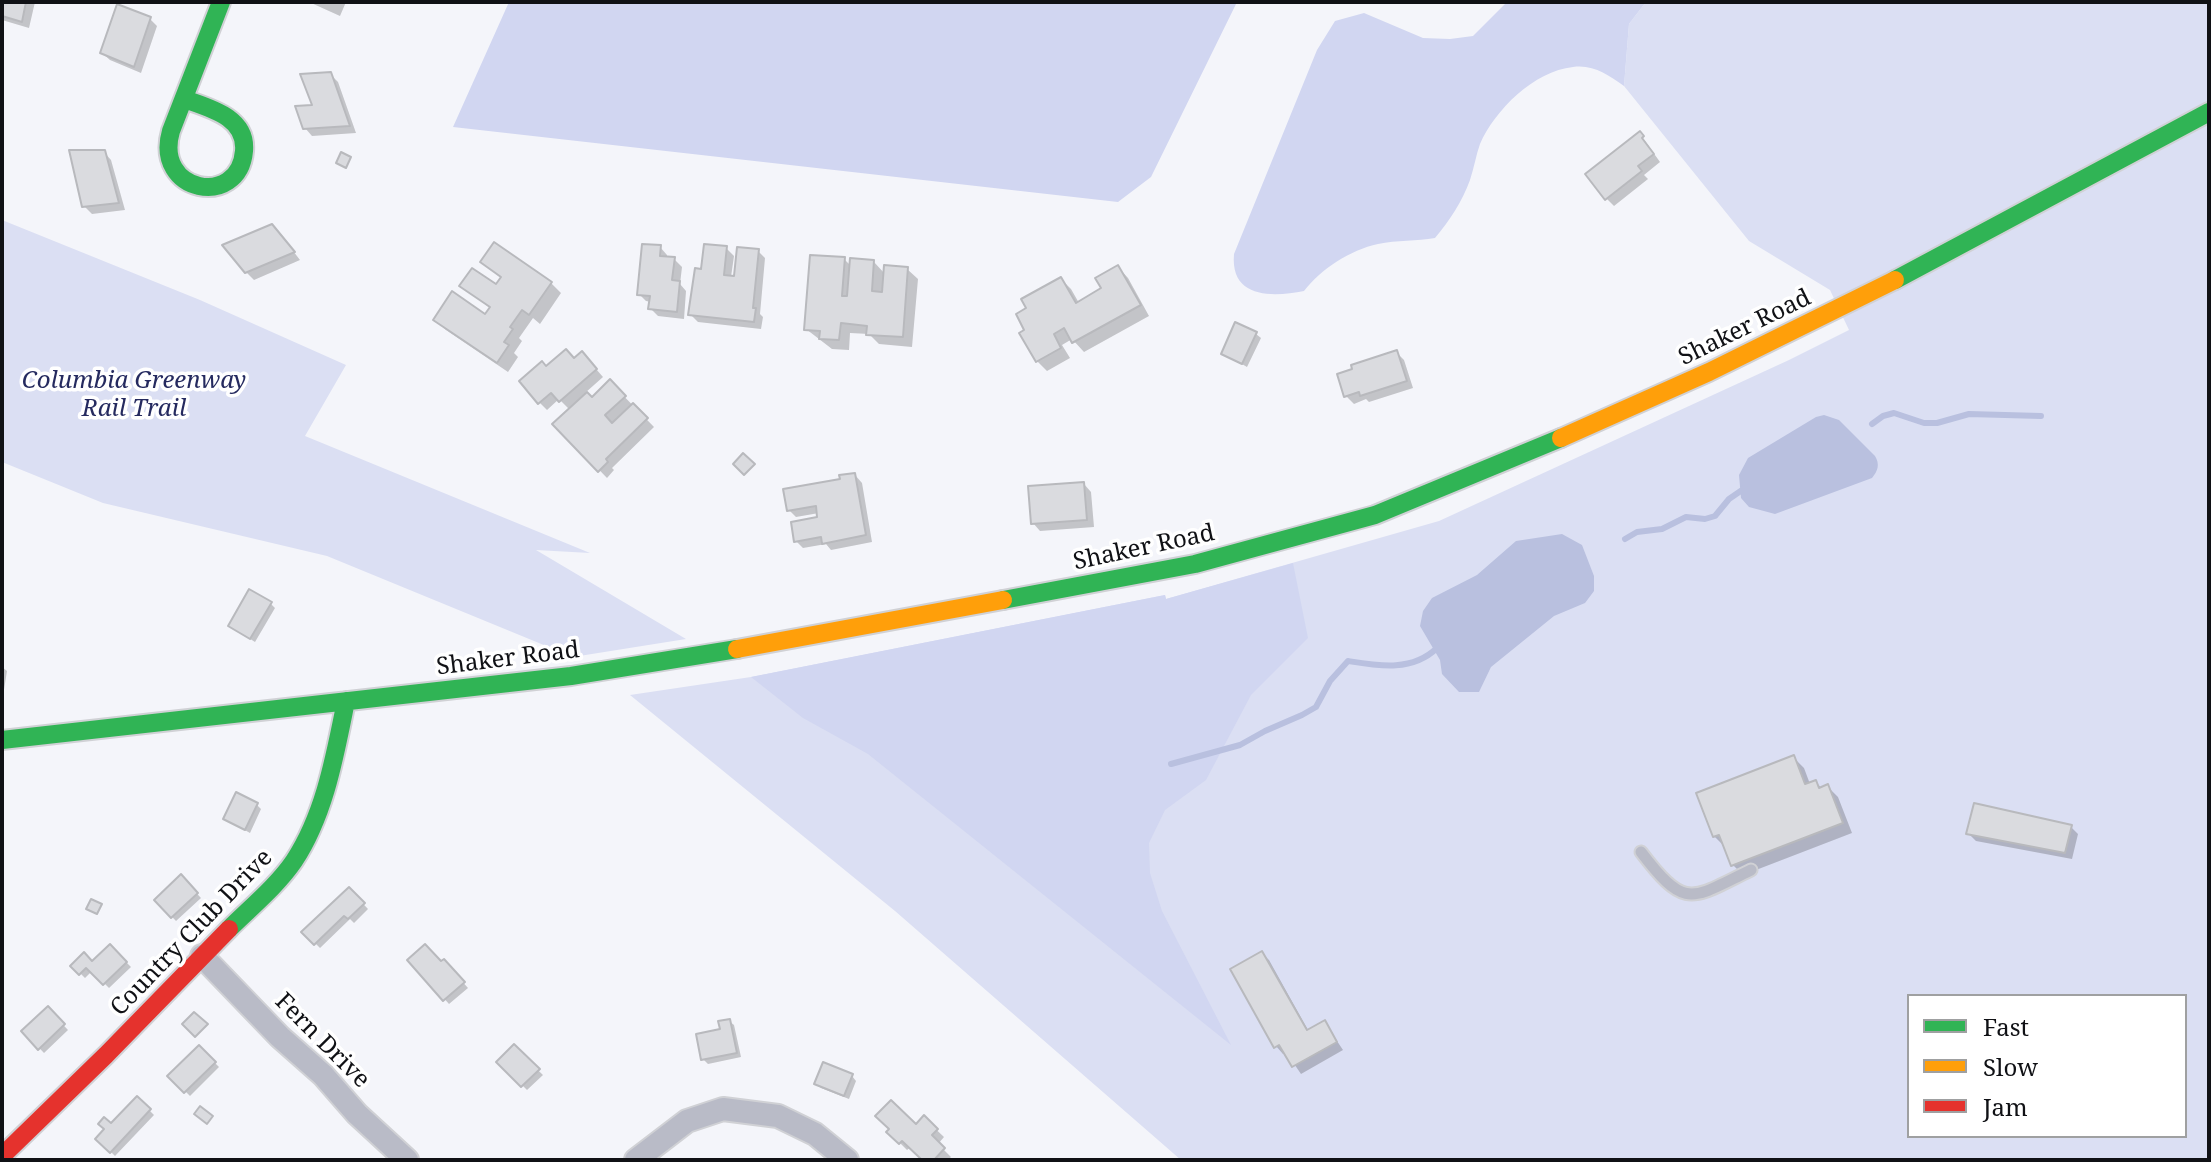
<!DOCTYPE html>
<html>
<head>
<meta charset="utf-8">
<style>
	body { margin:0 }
	#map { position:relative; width:2211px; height:1162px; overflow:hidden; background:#f4f5fa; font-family:"Noto Serif",serif }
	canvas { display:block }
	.frame { position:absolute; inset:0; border:4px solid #101115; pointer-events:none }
	.legend { position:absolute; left:1907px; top:994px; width:280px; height:144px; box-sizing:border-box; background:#fff; border:2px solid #9fa0a1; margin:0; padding:10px 14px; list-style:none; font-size:24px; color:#101115 }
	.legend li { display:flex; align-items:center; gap:16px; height:40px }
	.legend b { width:40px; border:2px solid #9fa0a1 }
</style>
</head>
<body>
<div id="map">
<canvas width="2211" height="1162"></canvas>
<div class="frame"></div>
<ul class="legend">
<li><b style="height:10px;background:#30b455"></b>Fast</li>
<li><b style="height:10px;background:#ff9f0a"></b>Slow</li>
<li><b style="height:10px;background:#e5322d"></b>Jam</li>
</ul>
</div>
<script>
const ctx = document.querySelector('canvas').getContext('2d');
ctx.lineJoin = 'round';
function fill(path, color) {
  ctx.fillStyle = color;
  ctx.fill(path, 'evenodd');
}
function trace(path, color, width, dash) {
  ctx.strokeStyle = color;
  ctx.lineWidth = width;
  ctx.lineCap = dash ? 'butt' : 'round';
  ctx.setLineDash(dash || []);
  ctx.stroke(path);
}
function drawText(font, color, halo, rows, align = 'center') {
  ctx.font = font + ' "Noto Serif",serif';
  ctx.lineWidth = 7;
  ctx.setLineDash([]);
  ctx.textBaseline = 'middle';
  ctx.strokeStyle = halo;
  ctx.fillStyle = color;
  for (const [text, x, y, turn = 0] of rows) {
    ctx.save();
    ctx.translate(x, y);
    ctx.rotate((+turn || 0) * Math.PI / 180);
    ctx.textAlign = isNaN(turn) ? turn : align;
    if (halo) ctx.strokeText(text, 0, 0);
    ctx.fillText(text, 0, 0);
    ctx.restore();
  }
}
fill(new Path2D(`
	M1646 2H2209V1160H1181L895 911 630 695 751 677 1165 595 1166 599 1439 521 1789 360 1849 330 1830 290 1749 241 1624 86 1629 24ZM1909 996H2185V1136H1909Z
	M2 220 200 300 346 365 305 436 590 553 536 550 686 639 573 657 327 556 103 503 2 462Z`), '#dbdff3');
fill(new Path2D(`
	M509 2H1237L1151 177 1118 202 453 127Z
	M1507 2H1646L1629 24 1624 86C1608 75 1593 64 1573 67 1534 71 1495 110 1480 144 1476 155 1474 168 1470 180 1462 202 1450 220 1435 238 1417 241 1397 240 1378 244 1350 250 1321 269 1304 291 1273 297 1230 299 1234 254L1317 50 1335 21 1364 13 1423 38 1450 39 1473 36Z
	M1293 563 1308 638 1251 695 1206 780 1165 810 1149 843 1150 873 1162 911 1231 1045 868 754 803 718 751 677 1165 595 1166 599Z`), '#d1d6f1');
fill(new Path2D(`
	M1824 415 1839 420 1875 456C1880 464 1878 471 1872 478L1775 514 1749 507 1741 498 1739 475 1748 458 1816 417Z
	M1562 534 1582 545 1594 576V591L1585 603 1554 616 1491 667 1479 692H1459L1442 674 1440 660 1420 626 1423 611 1432 598 1477 575 1516 541Z`), '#b9c0df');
fill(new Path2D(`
	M2 2H35L29 28 2 20Z
	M309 2H346L340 16Z
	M150 19 157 26 141 73 110 60 102 53Z
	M330 74 338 82 356 133 312 136 305 128Z
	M1640 134 1660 162 1644 175 1648 179 1614 206 1606 198Z
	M104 152 111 160 125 210 92 214 84 206Z
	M280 234 300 260 254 280 246 272Z
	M660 247 667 255V258L674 259 682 267 680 284 686 291 684 319 658 316 650 308 651 302 646 301 639 294Z
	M726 248 734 256 731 277 736 278 758 251 765 258 760 314 763 317 761 329 698 322 691 315 703 271Z
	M844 259 852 267 874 262 885 274 907 269 918 279 912 347 879 344 869 334 850 333 849 350 832 349 806 329Z
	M482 262 551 283 561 293 540 324 533 318 519 338 522 341 514 353 518 357 508 372 446 330 435 320 485 317 491 309 462 286 496 287 502 279Z
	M1118 267 1128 278 1149 316 1084 352 1072 339 1062 345 1070 358 1047 371 1037 361 1061 279 1071 289 1079 303 1104 289Z
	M1256 334 1261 338 1247 367 1223 353Z
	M1396 352 1404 360 1413 388 1369 402 1366 399 1354 404 1346 396Z
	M574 360 589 361 603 377 585 393 592 399 610 382 654 427 612 468 614 470 607 478 555 424 570 410 559 399 547 410 539 402 547 369Z
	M855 475 862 483 872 542 831 550 826 544 803 548 796 541 820 519 819 513 796 517 789 510Z
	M1084 484 1091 492 1094 527 1040 531 1033 523Z
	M270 603 275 608 255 642 230 626Z
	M2 667 7 671 3 696 2 695Z
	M1794 758 1804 768 1810 784 1816 782 1822 789 1828 787 1838 797 1852 833 1743 875 1733 865 1725 847 1714 836Z
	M256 804 261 809 250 833 225 819Z
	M2071 827 2078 834 2072 859 1976 841 1969 834Z
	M181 877 201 898 176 921 156 900Z
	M349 889 368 909 354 923 350 919 320 948 304 932Z
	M110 946 131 967 109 988 92 971 85 978 73 966 92 964Z
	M1261 953 1269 960 1309 1032 1325 1023 1343 1050 1301 1074 1286 1052 1283 1054 1276 1046Z
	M410 960 441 964 444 961 468 988 449 1004Z
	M48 1009 68 1030 44 1053 24 1032Z
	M729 1021 734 1025 741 1057 708 1064 703 1059Z
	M199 1047 219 1067 190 1096 170 1076Z
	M514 1047 543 1075 527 1090 499 1062Z
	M852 1076 856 1081 849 1099 821 1088 817 1084Z
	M137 1098 154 1115 115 1156 98 1139Z
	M924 1118 944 1137 938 1144 951 1157 948 1160H925L911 1147 907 1150 889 1132 916 1127Z`), '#0003');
trace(new Path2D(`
	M1872 424 1883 416 1894 413 1924 423H1937L1969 414 2041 416
	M1625 539 1637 532 1662 529 1686 517 1705 519 1715 516 1729 499 1745 488
	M1171 764 1240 745 1265 731 1302 715 1316 707 1330 681 1348 661C1379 666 1412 672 1437 648`), '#b9c0df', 6);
const building = new Path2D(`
	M2 2H26L22 22 2 16Z
	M117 4 151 17 134 67 100 53Z
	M331 72 350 126 303 129 295 106 312 105 300 74Z
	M1640 131 1644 136 1642 138 1654 154 1638 166 1642 171 1605 200 1585 174Z
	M69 150H105L119 203 82 207Z
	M341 152 351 157 346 168 336 163Z
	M272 224 295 252 245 273 222 245Z
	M494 242 552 282 529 315 522 310 510 327 513 329 504 342 509 345 497 363 433 320 452 291 485 314 490 307 459 286 472 268 496 284 501 277 480 262Z
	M642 244 661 245 660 256 675 257 672 280 680 281 677 312 648 309 650 296 637 295Z
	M704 244 727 246 724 275 734 276 737 247 759 249 753 308H756L754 322 688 315 695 268 701 269Z
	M810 255 845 257 842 296H847L850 258 874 260 872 291 882 292 884 265 908 267 903 337 866 335 867 326 841 323 839 340 819 339 820 331 804 330Z
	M1118 265 1141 305 1072 343 1064 328 1054 334 1061 348 1036 362 1019 333 1024 330 1016 314 1026 308 1021 299 1061 277 1076 303 1101 288 1095 278Z
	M1235 322 1257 332 1242 364 1221 354Z
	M566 349 574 358 582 351 597 369 559 402 551 393 538 404 519 381 542 361 546 366Z
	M1397 350 1407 381 1360 396 1359 392 1344 397 1337 374 1352 369 1351 365Z
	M610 379 626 396 605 415 612 423 633 403 648 418 606 459 608 462 598 472 552 424 587 392 592 397Z
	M743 453 755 464 744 475 733 464Z
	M855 473 866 535 822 544 821 537 794 542 791 522 817 517 816 506 787 511 783 489 840 479 839 475Z
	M1084 482 1087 520 1031 524 1028 486Z
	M249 589 272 602 250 639 228 626Z
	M1794 755 1805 784 1816 780 1819 788 1828 784 1843 823 1731 866 1719 835 1713 837 1696 793Z
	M236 792 258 803 245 830 223 819Z
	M1974 803 2072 825 2065 853 1966 834Z
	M181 874 198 893 171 918 154 900Z
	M349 887 365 903 348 919 344 916 314 945 301 932Z
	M91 899 102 904 97 914 86 909Z
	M110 944 127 962 103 985 86 968 79 975 70 966 84 952 92 961Z
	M425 944 441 961 444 959 465 982 443 1001 407 960Z
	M1262 951 1307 1030 1325 1020 1337 1042 1292 1067 1279 1045 1274 1048 1230 969Z
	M48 1006 65 1024 38 1050 21 1031Z
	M194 1012 208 1024 195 1037 182 1024Z
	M730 1019 737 1053 701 1060 696 1034 720 1029 718 1021Z
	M514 1044 540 1069 521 1087 496 1062Z
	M199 1045 216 1062 184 1093 167 1076Z
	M823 1062 853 1074 844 1096 814 1084Z
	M137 1096 151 1109 110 1153 95 1139 104 1129 98 1124 104 1117 111 1123Z
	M891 1100 916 1124 924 1115 938 1129 932 1135 945 1148 934 1160H922L902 1141 899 1144 886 1132 889 1129 875 1116Z
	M200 1106 213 1116 207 1124 194 1114Z`);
fill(building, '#dadbdf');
trace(building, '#b8b9bd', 2);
const lane = new Path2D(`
	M1641 852C1686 911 1691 899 1751 870`);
const street = new Path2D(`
	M202 956 280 1037 323 1075 357 1114 407 1160
	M636 1160 687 1121 723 1109 778 1116 815 1134 847 1160`);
const fast = new Path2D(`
	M184 99C209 108 247 117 244 151 239 209 153 193 171 131L221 2
	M1895 280 2209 112
	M1003 600 1195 564 1375 515 1561 438
	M2 740 571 676 737 649
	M229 929C250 908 277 886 294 861 325 814 335 755 346 701`);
const slow = new Path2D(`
	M1561 438 1709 372 1895 280
	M737 649 1003 600`);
const jam = new Path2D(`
	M2 1156 106 1055 229 929`);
trace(lane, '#d0d1d5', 15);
trace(street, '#d0d1d5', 26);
trace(fast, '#d0d1d5', 22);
trace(slow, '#d0d1d5', 22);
trace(jam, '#d0d1d5', 22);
trace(lane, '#b9bbc7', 11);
trace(street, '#b9bbc7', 22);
trace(fast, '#30b455', 18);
trace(slow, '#ff9f0a', 18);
trace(jam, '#e5322d', 18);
drawText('24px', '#101115', '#fff', [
	["Shaker Road",1745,328,-26],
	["Shaker Road",1144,548,-12],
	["Shaker Road",508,659,-7],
	["Country Club Drive",192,933,-46],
	["Fern Drive",322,1041,45]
]);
drawText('italic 24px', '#252a5f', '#fff', [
	["Columbia Greenway",134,381],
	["Rail Trail",134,409]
]);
</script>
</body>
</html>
